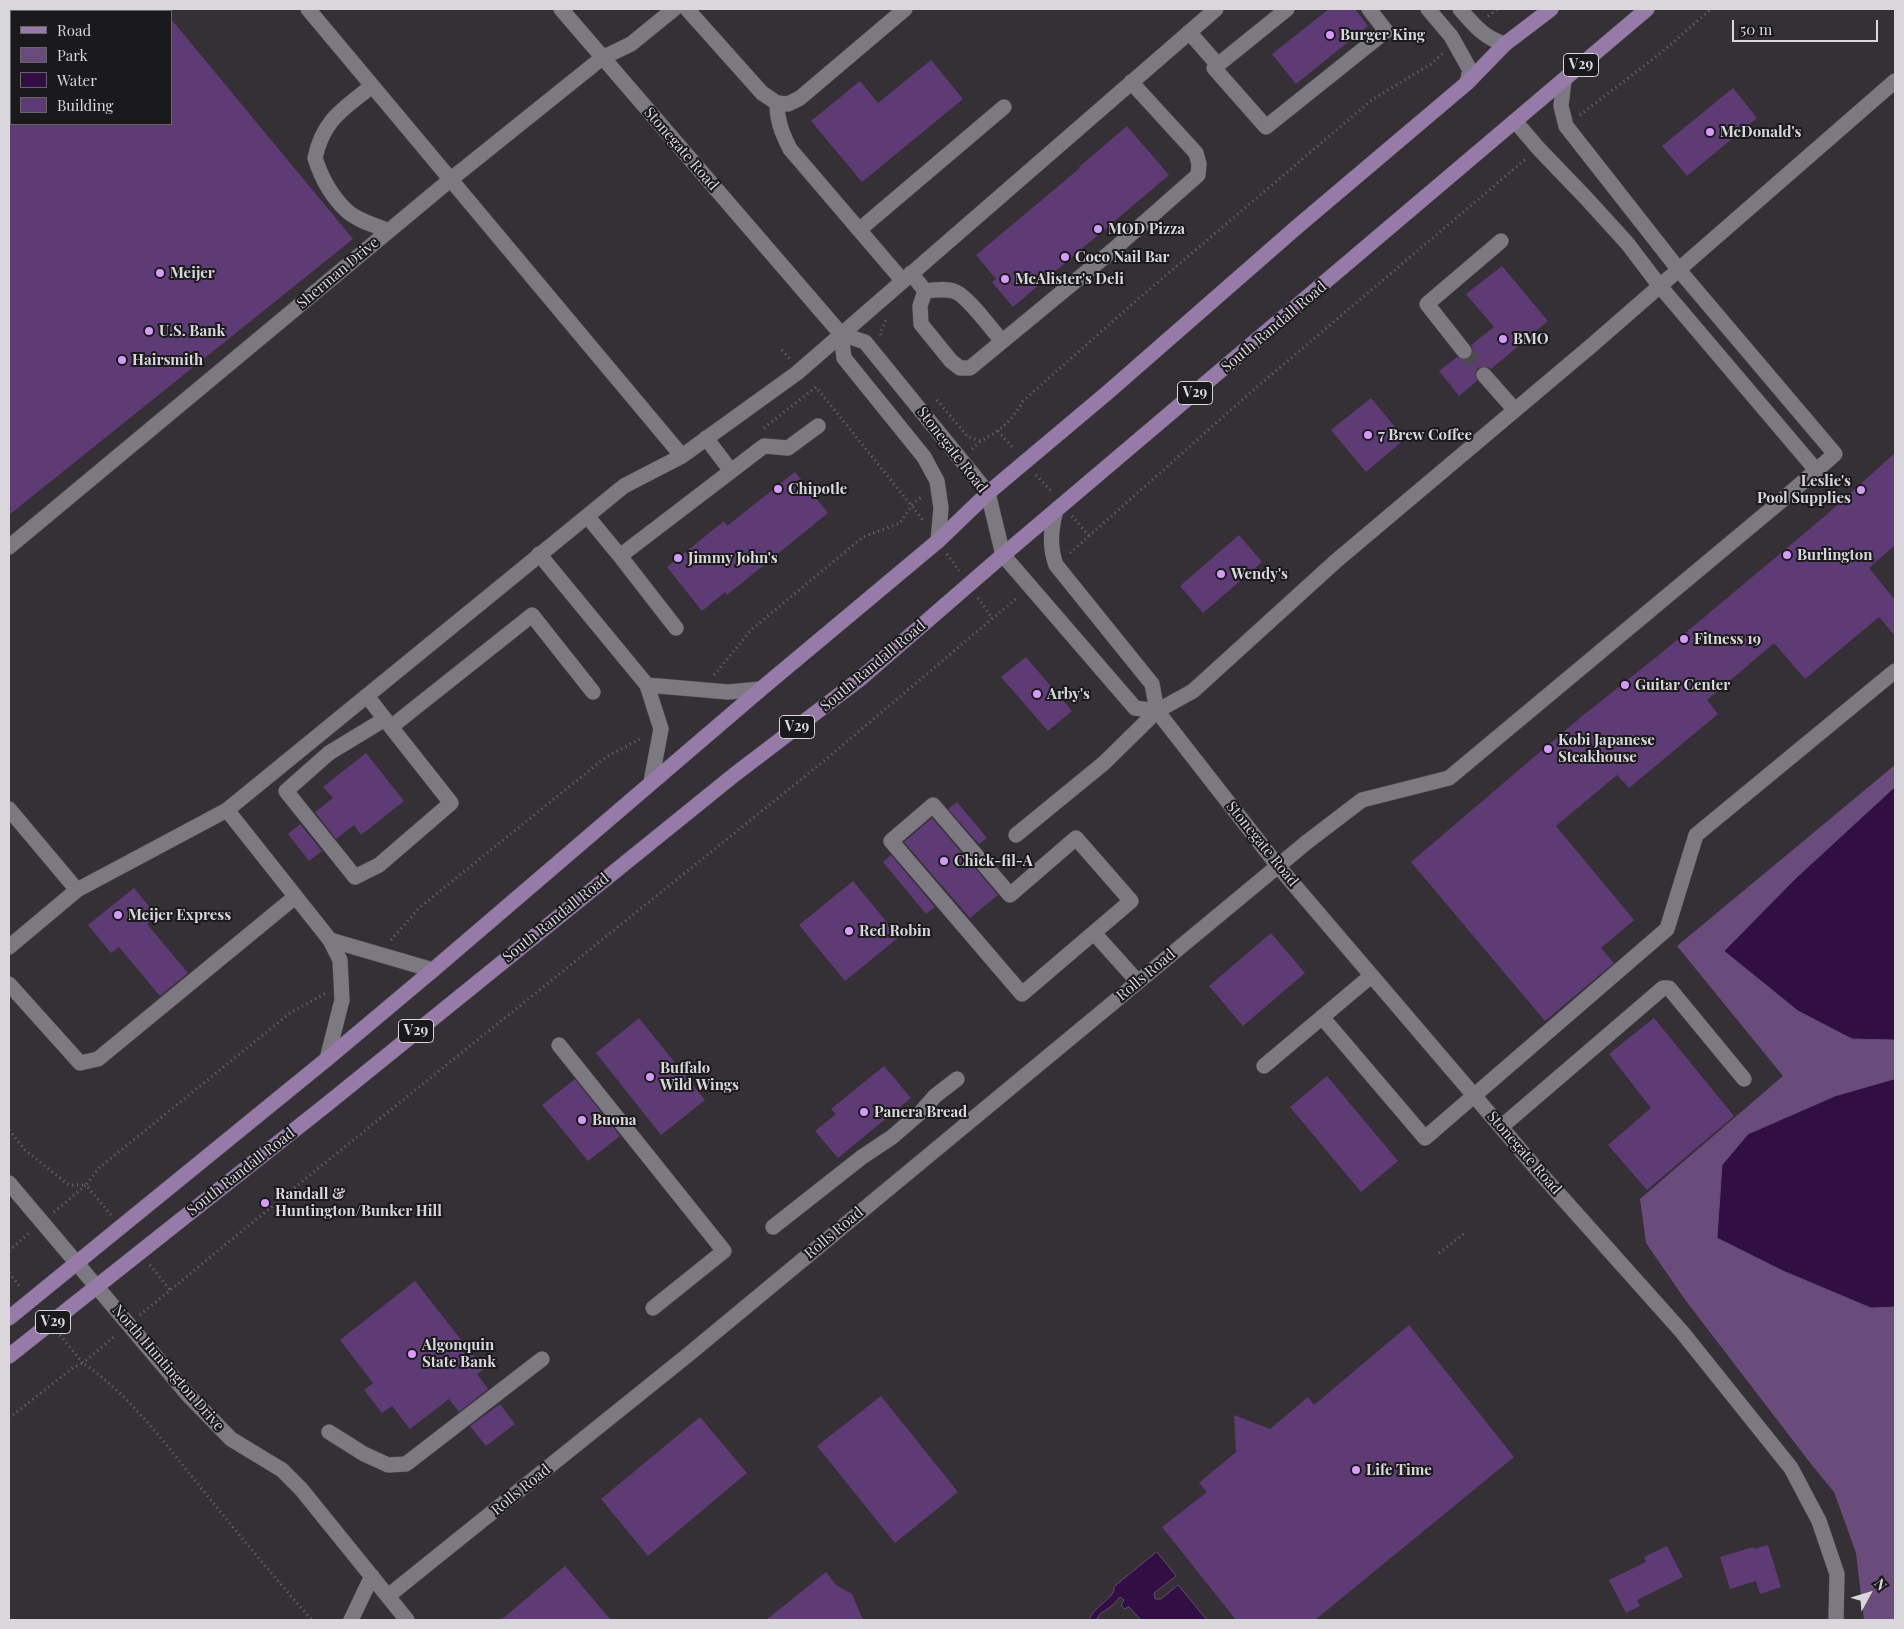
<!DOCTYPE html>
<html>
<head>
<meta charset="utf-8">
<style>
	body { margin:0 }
	#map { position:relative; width:1904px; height:1629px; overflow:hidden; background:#343036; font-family:"Playfair Display",serif }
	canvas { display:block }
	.frame { position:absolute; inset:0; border:10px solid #d9d7db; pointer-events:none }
	.legend { position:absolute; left:10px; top:10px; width:162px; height:115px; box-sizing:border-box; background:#1a191c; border:1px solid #666568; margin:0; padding:6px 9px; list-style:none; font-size:15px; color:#d9d7db }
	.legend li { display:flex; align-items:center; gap:10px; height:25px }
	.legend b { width:25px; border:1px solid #666568 }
	.north { position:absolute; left:1844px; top:1569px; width:50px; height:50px; -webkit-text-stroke:4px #1a191c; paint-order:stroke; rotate:51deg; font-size:14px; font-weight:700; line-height:20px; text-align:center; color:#d9d7db }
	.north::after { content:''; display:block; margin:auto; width:18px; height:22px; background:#d9d7db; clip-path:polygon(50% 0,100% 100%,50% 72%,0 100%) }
	.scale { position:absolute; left:1732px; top:20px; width:146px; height:22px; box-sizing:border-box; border:2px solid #d9d7db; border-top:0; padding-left:6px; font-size:15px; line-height:18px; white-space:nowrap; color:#d9d7db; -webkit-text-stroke:4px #1a191c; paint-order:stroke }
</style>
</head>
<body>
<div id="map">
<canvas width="1904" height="1629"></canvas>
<div class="frame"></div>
<ul class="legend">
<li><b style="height:6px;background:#967ba8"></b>Road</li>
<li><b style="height:14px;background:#694c7b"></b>Park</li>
<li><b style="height:14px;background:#310e44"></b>Water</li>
<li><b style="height:14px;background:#5e3b74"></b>Building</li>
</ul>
<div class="north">N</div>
<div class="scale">50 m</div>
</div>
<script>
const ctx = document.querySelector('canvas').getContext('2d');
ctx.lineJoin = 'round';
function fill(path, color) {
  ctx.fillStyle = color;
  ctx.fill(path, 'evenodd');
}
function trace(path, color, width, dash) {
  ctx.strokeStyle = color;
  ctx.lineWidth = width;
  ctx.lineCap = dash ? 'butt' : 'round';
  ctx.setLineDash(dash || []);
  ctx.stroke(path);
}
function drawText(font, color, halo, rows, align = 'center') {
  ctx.font = font + ' "Playfair Display",serif';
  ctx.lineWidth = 4;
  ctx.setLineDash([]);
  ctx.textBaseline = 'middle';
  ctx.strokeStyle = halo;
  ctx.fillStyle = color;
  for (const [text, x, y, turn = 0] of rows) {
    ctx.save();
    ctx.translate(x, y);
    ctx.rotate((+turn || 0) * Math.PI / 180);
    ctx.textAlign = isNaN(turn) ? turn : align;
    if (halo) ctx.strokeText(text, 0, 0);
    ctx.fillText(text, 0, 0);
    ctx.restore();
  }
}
fill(new Path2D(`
	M1895 765V1620H1864L1856 1553 1834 1492 1811 1464 1686 1301 1646 1243 1640 1199 1783 1076 1677 946Z`), '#694c7b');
const water = new Path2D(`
	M1895 787V1040L1852 1039 1798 1011 1724 951 1796 878Z
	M1895 1079V1307L1871 1308 1783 1271 1717 1238 1722 1165 1748 1134 1835 1096Z
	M1157 1552 1176 1576 1154 1593 1155 1599H1161L1178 1585 1207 1620H1141L1129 1607 1124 1609 1121 1605 1124 1600 1120 1597 1113 1605 1100 1614 1096 1620H1089C1094 1607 1107 1603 1114 1591V1587Z`);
fill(water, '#310e44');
trace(water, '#634a71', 1);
fill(new Path2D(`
	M1329 9H1355L1368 26 1296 84 1272 54Z
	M171 19 353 239 9 515V124H171Z
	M931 60 963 99 862 182 811 121 860 81 878 103Z
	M1733 88 1757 118 1687 176 1662 146Z
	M1127 126 1169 175 1013 307 992 282 996 279 976 255 1080 168 1079 167Z
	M1502 266 1548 321 1491 369 1486 366 1478 368 1475 372 1477 381 1459 396 1439 371 1457 357 1465 360 1470 358 1473 350 1471 345 1494 327 1466 294Z
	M1371 398 1405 439 1366 472 1331 430Z
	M1895 453V545L1869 568 1895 600V636L1879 617 1805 679 1774 643 1707 700 1718 714 1629 788 1617 775 1556 826 1634 920 1601 948 1614 963 1545 1021 1411 862 1581 717 1665 650 1825 516Z
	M795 472 828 513 727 595 725 592 702 611 667 567 724 521 727 526Z
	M1239 535 1262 562 1203 613 1180 586Z
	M1026 657 1072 711 1048 731 1001 677Z
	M366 753 404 801 361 835 354 825 336 839 315 812 333 798 323 787Z
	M957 802 987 838 979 844 948 809Z
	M932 818 998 895 970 918 904 842Z
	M300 824 322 851 309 861 288 834Z
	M891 855 935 907 926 914 883 862Z
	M853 881 899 937 845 981 799 925Z
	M134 888 157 916 147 924 188 973 160 996 119 947 111 953 88 925Z
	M1271 933 1305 973 1243 1026 1209 986Z
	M639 1018 705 1100 661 1135 596 1053Z
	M1654 1018 1734 1116 1647 1190 1608 1145 1651 1108 1609 1054Z
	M884 1066 911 1098 838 1158 815 1131 836 1114 831 1109Z
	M1327 1076 1398 1161 1361 1192 1290 1107Z
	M575 1079 620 1136 588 1161 542 1105Z
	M415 1281 484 1369 477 1374 488 1389 459 1412 449 1399 410 1429 392 1406 382 1413 364 1390 373 1383 340 1340Z
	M1409 1325 1514 1457 1315 1620H1236L1162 1527 1207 1492 1199 1483 1236 1452 1234 1415 1270 1429 1308 1397 1314 1405Z
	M881 1396 958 1492 895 1543 817 1446Z
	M500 1404 515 1424 486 1446 470 1426Z
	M700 1417 747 1473 648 1556 601 1499Z
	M1768 1545 1781 1587 1760 1594 1756 1581 1730 1589 1720 1557 1753 1547 1754 1549Z
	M1667 1546 1683 1577 1637 1600 1640 1606 1626 1613 1609 1580 1646 1562 1644 1557Z
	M565 1566 611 1620H501Z
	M826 1572 836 1585 852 1594 863 1620H766Z`), '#5e3b74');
trace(new Path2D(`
	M1464 351 1484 375`), '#4d494f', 15, [15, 8]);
const minor = new Path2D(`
	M308 9 682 456
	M561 9 841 334 865 342 988 493 1003 555 1135 708 1157 711
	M687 9 762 93 777 103 788 104 800 98 905 9
	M1287 9 1214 68 1266 127 1386 31 1369 9
	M1428 9 1451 36 1470 70 1467 83
	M1460 9C1474 25 1484 38 1505 44
	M99 11 102 9
	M1189 32 1218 65
	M9 84 11 82
	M372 86C343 109 323 120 315 158 321 177 332 197 347 211 358 221 375 225 389 231
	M777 103C777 121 782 133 790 149L902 280
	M1515 121 1538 148 1586 198 1627 243 1659 285 1816 470
	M859 230 1004 107
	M911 273 925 291 920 306 921 324 951 361 960 368H970L1113 250 1198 175 1199 164 1196 153 1131 82
	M925 291C935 290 947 288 956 292 969 298 992 330 1002 341
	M841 334 844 358 924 457 937 481 941 508 938 541
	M1464 351 1427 304 1501 241
	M1484 375 1514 409
	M706 438 731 471
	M1056 510C1051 529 1049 546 1056 565L1152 684 1157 711 1278 866 1541 1174 1682 1332 1791 1468 1819 1521 1837 1574 1836 1620
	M587 516 620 556
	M9 547 450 180 602 58 631 44 674 9
	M539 554 647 685
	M676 628 620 556 764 446 788 448 818 426
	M367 696 391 727 532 615 593 692
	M385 719 329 753 286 791 355 877 379 865 451 803 391 727
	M651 782 661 729 647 685 728 692 761 689
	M933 805 1010 895 1076 838 1131 901 1022 994 891 841Z
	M9 809 77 890
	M227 810 330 940
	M1016 835 1104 763 1157 711 1193 691 1336 561 1591 346 1895 81
	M1094 933 1138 982
	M9 947 77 890 227 810 624 486 682 456 797 373 1216 9
	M9 984 80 1063 98 1059 295 897
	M1322 1017 1425 1138 1667 929 1696 835 1895 671
	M559 1045 724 1251 653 1308
	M327 1059 342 1000 340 960 330 940 433 970
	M1264 1066 1371 976
	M1501 1127 1663 988H1669L1744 1079
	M9 1183 189 1396 231 1439 282 1470 301 1489 407 1620
	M773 1227 862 1157 892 1137 921 1112 935 1096 957 1079
	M329 1432 364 1454 388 1465 406 1464 542 1359
	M388 1596 689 1354 1307 842 1362 800 1449 778 1781 501 1835 454 1679 270 1566 126 1561 106 1564 80
	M351 1620 372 1576`);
const major = new Path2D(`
	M9 1318 327 1059 433 970 761 689 938 541 988 493 1107 393 1298 226 1467 83 1505 44 1551 9
	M9 1356 326 1105 734 775 860 679 1003 555 1647 9`);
trace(minor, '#504d53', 16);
trace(major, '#504d53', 16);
trace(new Path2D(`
	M1488 16 1498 9
	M1580 115 1662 52 1711 9
	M881 335 880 333 886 320
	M782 350 790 359
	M937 400 968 437 981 441C1002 429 1011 422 1023 401L1138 299 1373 99 1431 64 1443 53
	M764 428 816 387 923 520
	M998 431 1014 449
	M972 449 981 441
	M1036 475 1052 492
	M1072 516 1089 536
	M1070 553 1251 392 1527 158
	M947 554 959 571
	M978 598 992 618
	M714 675 751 630 863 537 900 523 912 505 922 496
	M391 940 419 908 606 757 642 738
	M9 1130 26 1151 69 1185H86L99 1168 290 1013 326 993
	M54 1212 86 1185 111 1215
	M9 1251 30 1232
	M1439 1253 1464 1234
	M150 1265 170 1290
	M9 1273 21 1288
	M140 1315 321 1166 819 765 1018 597
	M60 1335 83 1363 116 1335
	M9 1418 74 1367 83 1363C127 1393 160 1437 193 1478 232 1526 271 1574 312 1620`), '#6e6b70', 3, [1, 4]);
trace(minor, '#7d7980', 15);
trace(major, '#967ba8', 15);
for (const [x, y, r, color] of [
	[1330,35,5,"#d59bfa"],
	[1710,132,5,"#d59bfa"],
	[1098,229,5,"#d59bfa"],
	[1065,257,5,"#d59bfa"],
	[160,273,5,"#d59bfa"],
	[1005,279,5,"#d59bfa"],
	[149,331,5,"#d59bfa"],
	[1503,339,5,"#d59bfa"],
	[122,360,5,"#d59bfa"],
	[1368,435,5,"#d59bfa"],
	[778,489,5,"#d59bfa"],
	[1861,490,5,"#d59bfa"],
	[1787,555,5,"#d59bfa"],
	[678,558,5,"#d59bfa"],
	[1221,574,5,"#d59bfa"],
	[1684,639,5,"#d59bfa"],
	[1625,685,5,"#d59bfa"],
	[1037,694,5,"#d59bfa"],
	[1548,749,5,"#d59bfa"],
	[944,861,5,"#d59bfa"],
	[118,915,5,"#d59bfa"],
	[849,931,5,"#d59bfa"],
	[650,1077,5,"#d59bfa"],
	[864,1112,5,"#d59bfa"],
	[582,1120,5,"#d59bfa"],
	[265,1203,5,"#d59bfa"],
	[412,1354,5,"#d59bfa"],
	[1356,1470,5,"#d59bfa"]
]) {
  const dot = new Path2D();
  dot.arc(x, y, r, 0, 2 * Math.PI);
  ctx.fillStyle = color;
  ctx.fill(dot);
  trace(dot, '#1a191c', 2);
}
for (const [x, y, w] of [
	[1581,65,35],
	[1195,393,35],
	[797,727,35],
	[416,1031,35],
	[53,1322,35]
]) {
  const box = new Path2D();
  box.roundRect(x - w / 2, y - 11.5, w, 23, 4);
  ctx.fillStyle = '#1a191c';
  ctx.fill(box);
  trace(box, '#d9d7db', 1);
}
drawText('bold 14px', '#d9d7db', null, [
	["V29",1581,65],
	["V29",1195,393],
	["V29",797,727],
	["V29",416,1031],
	["V29",53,1322]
]);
drawText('bold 15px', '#d9d7db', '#1a191c', [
	["Burger King",1340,35],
	["McDonald's",1720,132],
	["MOD Pizza",1108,229],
	["Coco Nail Bar",1075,257],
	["Meijer",170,273],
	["McAlister's Deli",1015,279],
	["U.S. Bank",159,331],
	["BMO",1513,339],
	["Hairsmith",132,360],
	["7 Brew Coffee",1378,435],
	["Leslie's",1851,481,"right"],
	["Pool Supplies",1851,498,"right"],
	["Chipotle",788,489],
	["Burlington",1797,555],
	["Jimmy John's",688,558],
	["Wendy's",1231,574],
	["Fitness 19",1694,639],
	["Guitar Center",1635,685],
	["Arby's",1047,694],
	["Kobi Japanese",1558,740],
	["Steakhouse",1558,757],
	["Chick-fil-A",954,861],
	["Meijer Express",128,915],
	["Red Robin",859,931],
	["Buffalo",660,1068],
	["Wild Wings",660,1085],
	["Panera Bread",874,1112],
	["Buona",592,1120],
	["Randall &",275,1194],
	["Huntington/Bunker Hill",275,1211],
	["Algonquin",422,1345],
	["State Bank",422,1362],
	["Life Time",1366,1470]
], 'left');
drawText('15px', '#d9d7db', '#1a191c', [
	["Stonegate Road",681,149,49],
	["Sherman Drive",338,273,-40],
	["South Randall Road",1274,327,-40],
	["Stonegate Road",952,450,52],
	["South Randall Road",873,666,-40],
	["Stonegate Road",1262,844,51],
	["South Randall Road",556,918,-39],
	["Rolls Road",1146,975,-40],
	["Stonegate Road",1524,1153,49],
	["South Randall Road",241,1172,-38],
	["Rolls Road",834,1233,-40],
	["North Huntington Drive",168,1368,49],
	["Rolls Road",521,1490,-39]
]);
</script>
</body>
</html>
